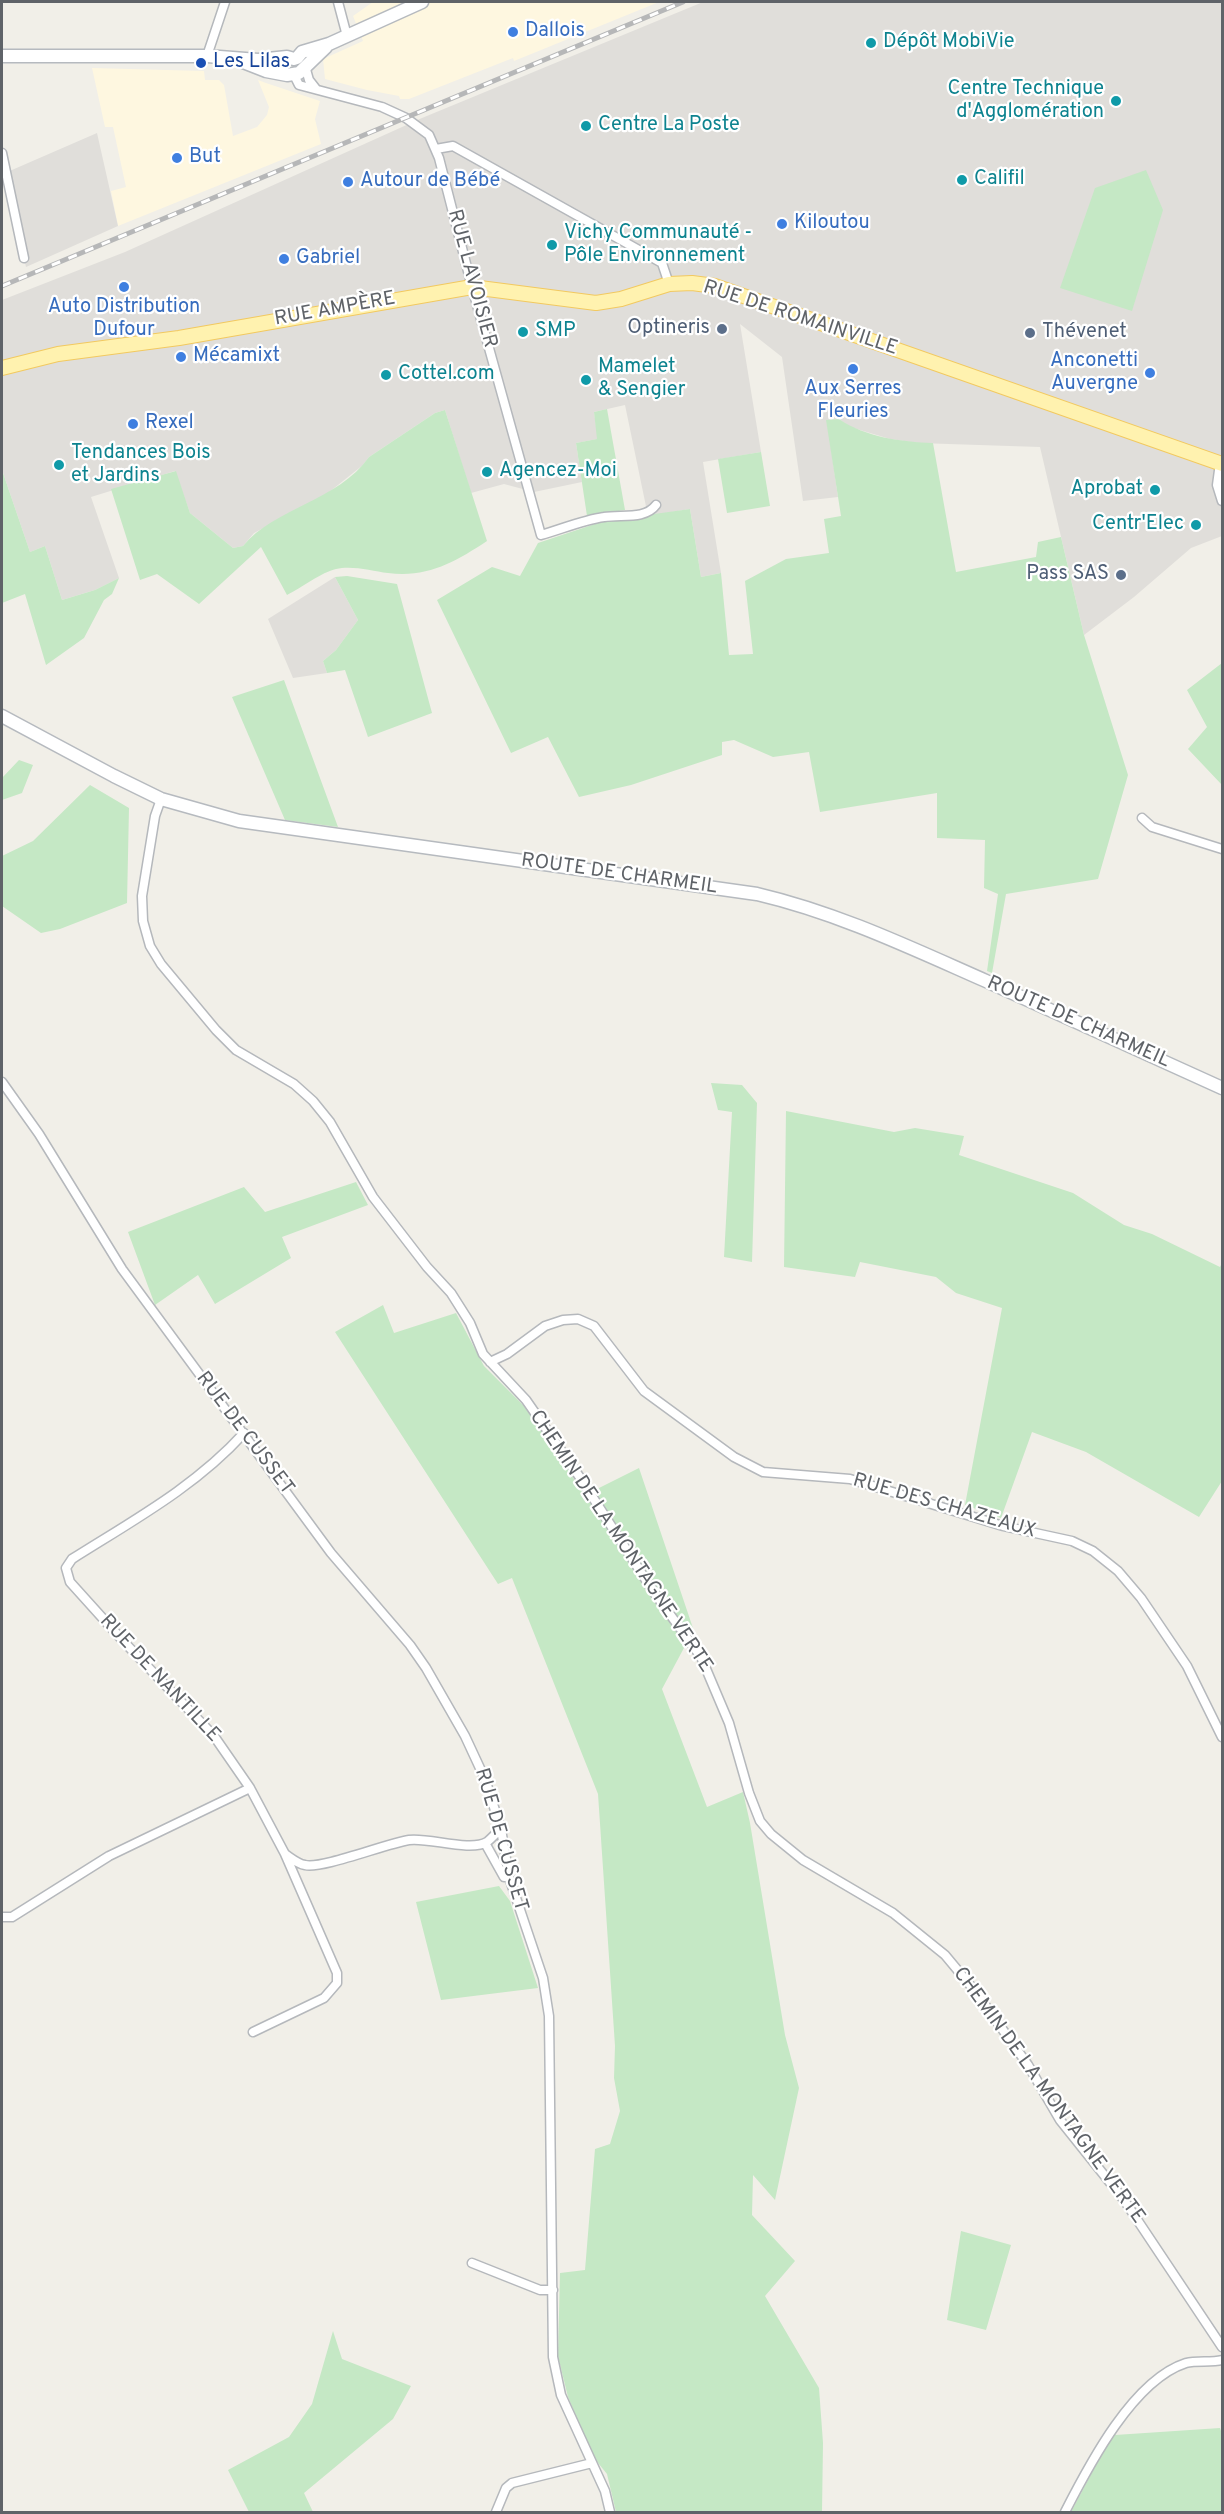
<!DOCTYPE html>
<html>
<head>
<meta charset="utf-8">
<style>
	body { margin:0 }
	#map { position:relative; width:1224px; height:2514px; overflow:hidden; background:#f1efe8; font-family:Overpass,sans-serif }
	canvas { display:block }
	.frame { position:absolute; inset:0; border:3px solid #5f6368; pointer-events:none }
</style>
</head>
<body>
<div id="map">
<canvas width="1224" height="2514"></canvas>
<div class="frame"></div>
</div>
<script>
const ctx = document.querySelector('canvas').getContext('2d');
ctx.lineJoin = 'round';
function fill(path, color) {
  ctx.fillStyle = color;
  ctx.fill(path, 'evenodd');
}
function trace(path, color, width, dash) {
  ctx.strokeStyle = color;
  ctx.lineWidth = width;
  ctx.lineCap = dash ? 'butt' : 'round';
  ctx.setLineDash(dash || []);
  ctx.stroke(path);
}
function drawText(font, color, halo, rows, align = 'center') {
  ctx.font = font + ' Overpass,sans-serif';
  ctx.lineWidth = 4.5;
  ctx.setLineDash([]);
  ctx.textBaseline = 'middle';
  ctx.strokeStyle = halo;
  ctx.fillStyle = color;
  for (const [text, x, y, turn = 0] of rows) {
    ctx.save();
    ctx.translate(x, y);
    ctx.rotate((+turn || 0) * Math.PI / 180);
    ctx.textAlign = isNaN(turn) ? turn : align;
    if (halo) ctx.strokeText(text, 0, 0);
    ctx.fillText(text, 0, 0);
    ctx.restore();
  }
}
fill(new Path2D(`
	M373 2H659L514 61 513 58 409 99H400L399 96 367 90 325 79 323 59 363 41 353 16Z
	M92 68 204 71 205 80H219L224 85 233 136 257 127 267 115 269 107 258 80 266 83 320 101 315 119 321 144 118 226 111 191 126 187 113 127H105Z`), '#fef7e0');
fill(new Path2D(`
	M703 2H1222V536L1191 548 1134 597 1084 635 1040 447 918 443 890 439 850 427 839 419 827 420 838 497 803 501 782 357 740 324 761 452 703 462 721 573 701 577 690 509 648 516 625 405 594 412 598 439 576 443 582 482 534 492 504 484 471 493 445 410 435 413 369 457 363 465 323 497 254 533 243 546 233 548 190 513 175 471 91 497 119 578 95 590 62 600 45 546 30 552 2 470V300L125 252 422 118Z
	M97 133 118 226 26 267 5 173Z
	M335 577 358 620 336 650 323 661 327 673 293 678 268 619Z`), '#e0deda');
fill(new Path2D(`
	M1146 170 1163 210 1132 311 1060 288 1095 188Z
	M607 409 625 510 587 516 576 443 597 439 594 412Z
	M445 410 487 541C455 562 428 578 388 573 372 571 352 565 336 569 322 572 301 588 287 595L261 547 199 604 157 574 140 580 111 489 176 471 190 513 233 548 243 546C274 508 338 501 369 457L435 413Z
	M839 419C865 437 902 442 933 443L956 572 1036 557 1038 542 1061 537 1084 635 1128 775 1098 879 1006 894 992 973 987 971 998 894 984 888 985 840 937 838V793L820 812 809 752 773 757 734 740 722 742V755L631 785 579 797 548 737 511 753 437 600 492 567 520 576 538 543 604 521 690 509 701 577 721 573 729 655 753 654 745 581 786 559 829 553 824 519 841 516 826 420Z
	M761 452 770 506 727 513 718 459Z
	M2 470 30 552 45 546 62 600 95 590 119 578 112 594 104 600 84 638 46 665 25 594 2 603Z
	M347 576 397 584 432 713 368 737 345 670 327 673 323 661 336 650 358 620 335 577Z
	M1222 663V785L1188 749 1207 727 1187 690Z
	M284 680 338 827 285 820 232 697Z
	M19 760 33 765 22 793 2 800V778Z
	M90 785 129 808 127 903 60 929 41 933 2 906V856L33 841Z
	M711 1083 742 1085 757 1103 752 1262 724 1257 732 1112 718 1110Z
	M786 1111 894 1132 915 1128 964 1136 959 1155 1073 1193 1124 1225 1152 1234 1220 1267 1222 1263V1481L1199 1517 1086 1452 1032 1432 1001 1518 965 1505 1002 1308 956 1293 936 1277 860 1262 855 1277 784 1267Z
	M356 1182 368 1205 282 1237 291 1258 215 1304 198 1275 155 1305 128 1232 244 1187 265 1212Z
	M383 1305 394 1333 456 1313 484 1366 524 1406 585 1495 639 1468 698 1643 685 1646 662 1689 707 1807 743 1792 750 1823 785 2035 799 2088 775 2200 753 2175 752 2215 795 2261 765 2296 819 2388 823 2443 822 2512H616L607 2474 594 2458 568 2397 558 2356 560 2273 585 2270 595 2149 610 2144 620 2111 614 2078 615 2046 598 1794 512 1578 498 1584 335 1332Z
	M499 1886 510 1901 538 1988 441 2000 416 1902Z
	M961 2231 1011 2245 986 2330 947 2320Z
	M333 2331 342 2359 411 2386 393 2419 304 2493 313 2512H249L228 2470 289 2437 312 2404Z
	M1220 2428 1222 2434V2512H1071L1106 2446 1115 2435Z`), '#c5e8c5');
const minor = new Path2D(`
	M338 2 347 36
	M207 56 225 2
	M305 66 309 80 316 89
	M295 72V77L299 85 382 107 406 118 429 135 439 158 472 287 541 535C562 529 583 520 604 517 621 514 645 520 656 505
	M436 149 453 146 662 263 669 284
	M2 153 24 258
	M1220 463 1217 485 1222 501
	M161 799 155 816 142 896 143 921 150 946 161 964 216 1030 236 1050 294 1084 313 1101 330 1122 373 1197 427 1267 451 1293 470 1323 483 1354 526 1400 581 1479 653 1591 701 1657 729 1723 749 1793 760 1821 771 1834 803 1860 893 1913 945 1955 975 1991 1028 2065 1060 2120 1124 2200 1222 2347
	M1142 818 1152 827 1222 849
	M2 1082 39 1134 122 1269 331 1553 410 1645 426 1668 465 1736 485 1779 501 1829 509 1877 543 1978 549 2016 553 2357 561 2395 605 2491 610 2512
	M490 1362 507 1354 545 1326 563 1320 578 1319 594 1326 644 1391 734 1457 763 1472 850 1479 1003 1526 1072 1541 1093 1551 1118 1571 1141 1598 1187 1666 1222 1737
	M244 1433C195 1487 132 1521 72 1559L66 1568 70 1582 125 1643 214 1736 250 1788 285 1854C291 1858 298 1864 305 1865 322 1869 385 1844 409 1840 428 1837 470 1852 487 1842 492 1838 496 1833 501 1829
	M485 1843 504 1877H509
	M2 1917H12L109 1856 250 1788
	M253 2032 324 1998 337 1983V1973L285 1854
	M472 2263 540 2290H553
	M496 2512 506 2488 512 2483 592 2463
	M1065 2512C1089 2465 1133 2380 1186 2363 1197 2360 1211 2363 1222 2360`);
const secondary = new Path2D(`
	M2 56H207L258 60 287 57 294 59
	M297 58 302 52 329 44 422 2
	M243 62 266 71 287 75 299 73 326 47
	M2 716 114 776 161 799 239 821 757 894C838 913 911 948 986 981 1065 1017 1144 1053 1222 1088`);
const primary = new Path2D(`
	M2 368 58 354 179 338 472 287 596 303 621 299 669 284 692 283 715 286 1222 464`);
trace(minor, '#b5b8bc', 11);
trace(secondary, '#b6babf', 15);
trace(primary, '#f2c960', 16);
trace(minor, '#fff', 8);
trace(secondary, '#fff', 12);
trace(primary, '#fff2af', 14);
const rail = new Path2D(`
	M2 286 683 2`);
trace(rail, '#b6b7b8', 5);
trace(rail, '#fff', 3, [9]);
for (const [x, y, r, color] of [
	[513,32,6,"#3f7fe0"],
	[871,43,6,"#0f9aa8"],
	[201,63,6,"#1a4fb4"],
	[1116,101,6,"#0f9aa8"],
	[586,126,6,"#0f9aa8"],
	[177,158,6,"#3f7fe0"],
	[962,180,6,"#0f9aa8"],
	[348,182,6,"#3f7fe0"],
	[782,224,6,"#3f7fe0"],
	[552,245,6,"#0f9aa8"],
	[284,259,6,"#3f7fe0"],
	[124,287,6,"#3f7fe0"],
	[722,329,6,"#5c6f8a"],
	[523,332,6,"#0f9aa8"],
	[1030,333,6,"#5c6f8a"],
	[181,357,6,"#3f7fe0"],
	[853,369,6,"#3f7fe0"],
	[1150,373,6,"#3f7fe0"],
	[386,375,6,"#0f9aa8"],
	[586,380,6,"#0f9aa8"],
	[133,424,6,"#3f7fe0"],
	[59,465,6,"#0f9aa8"],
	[487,472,6,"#0f9aa8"],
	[1155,490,6,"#0f9aa8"],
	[1196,525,6,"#0f9aa8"],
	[1121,575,6,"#5c6f8a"]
]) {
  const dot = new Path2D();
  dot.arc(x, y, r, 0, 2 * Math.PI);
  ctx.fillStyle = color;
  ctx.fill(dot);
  trace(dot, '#fff', 2);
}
drawText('20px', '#366cbe', '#fff', [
	["Dallois",525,32],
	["But",189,158],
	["Autour de Bébé",360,182],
	["Kiloutou",794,224],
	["Gabriel",296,259],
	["Auto Distribution",124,308,"center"],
	["Dufour",124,331,"center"],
	["Mécamixt",193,357],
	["Anconetti",1138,362,"right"],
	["Auvergne",1138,385,"right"],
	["Aux Serres",853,390,"center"],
	["Fleuries",853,413,"center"],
	["Rexel",145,424]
], 'left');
drawText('20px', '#0d838f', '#fff', [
	["Dépôt MobiVie",883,43],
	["Centre Technique",1104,90,"right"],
	["d'Agglomération",1104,113,"right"],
	["Centre La Poste",598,126],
	["Califil",974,180],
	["Vichy Communauté -",564,234],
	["Pôle Environnement",564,257],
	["SMP",535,332],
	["Mamelet",598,368],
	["& Sengier",598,391],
	["Cottel.com",398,375],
	["Tendances Bois",71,454],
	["et Jardins",71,477],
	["Agencez-Moi",499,472],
	["Aprobat",1143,490,"right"],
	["Centr'Elec",1184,525,"right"]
], 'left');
drawText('20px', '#164399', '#fff', [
	["Les Lilas",213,63]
], 'left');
drawText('20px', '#5f6368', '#fff', [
	["RUE LAVOISIER",471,279,75],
	["RUE AMPÈRE",335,310,-10],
	["RUE DE ROMAINVILLE",800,319,18],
	["ROUTE DE CHARMEIL",619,875,8],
	["ROUTE DE CHARMEIL",1078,1023,24],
	["RUE DE CUSSET",244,1434,53],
	["RUE DES CHAZEAUX",944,1507,16],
	["CHEMIN DE LA MONTAGNE VERTE",620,1542,56],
	["RUE DE NANTILLE",159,1679,47],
	["RUE DE CUSSET",500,1840,74],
	["CHEMIN DE LA MONTAGNE VERTE",1048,2096,54]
]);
drawText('20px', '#4e5e75', '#fff', [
	["Optineris",710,329],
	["Thévenet",1042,333,"left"],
	["Pass SAS",1109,575]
], 'right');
</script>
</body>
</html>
